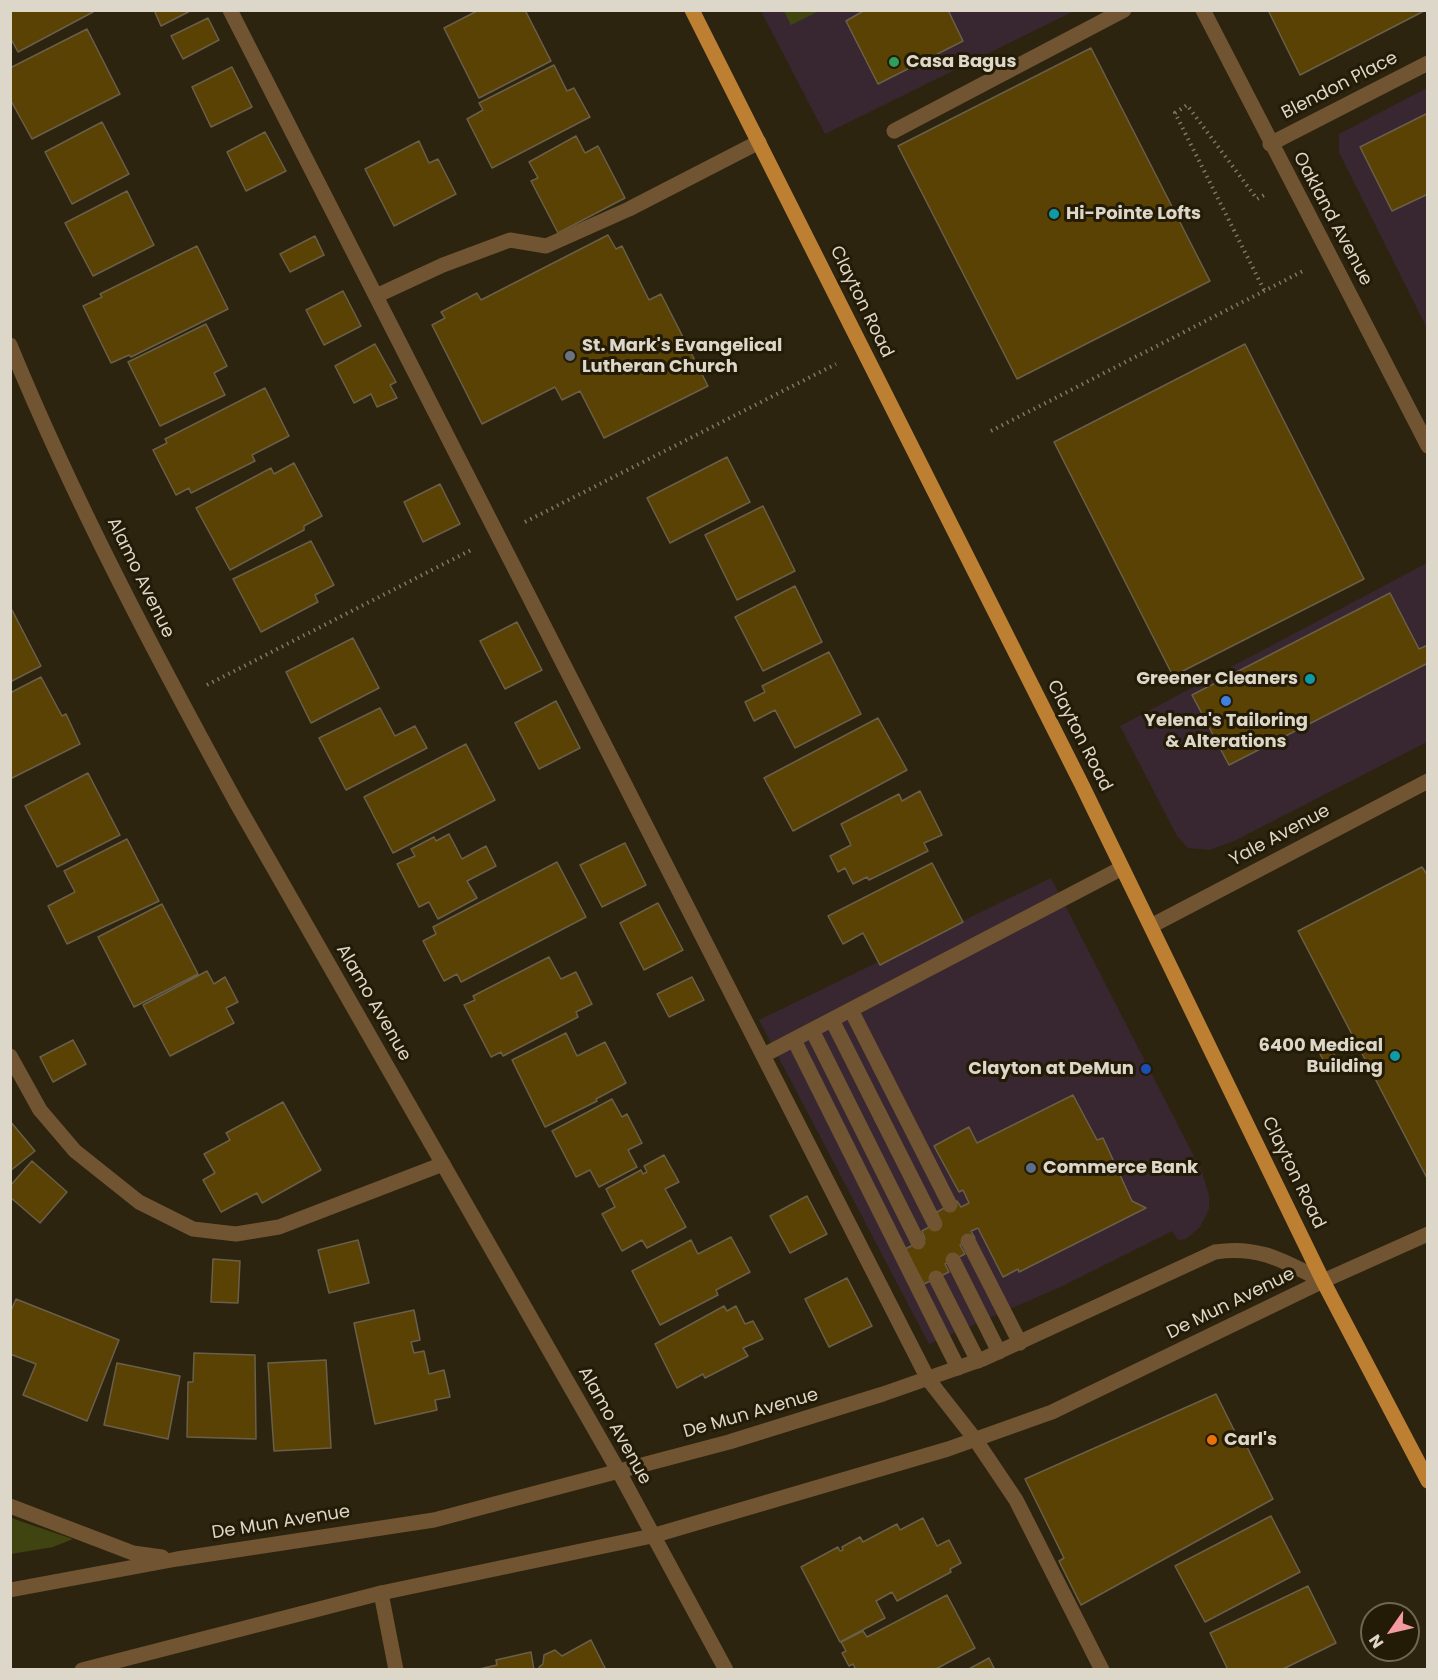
<!DOCTYPE html>
<html>
<head>
<meta charset="utf-8">
<style>
	body { margin:0 }
	#map { position:relative; width:1438px; height:1680px; overflow:hidden; background:#2d2410; font-family:Poppins,sans-serif }
	canvas { display:block }
	.frame { position:absolute; inset:0; border:12px solid #ddd7ca; pointer-events:none }
	.north { position:absolute; left:1360px; top:1602px; width:60px; height:60px; box-sizing:border-box; background:#241b06; border:2px solid #6e6654; border-radius:50%; rotate:236deg; font-size:16px; font-weight:700; line-height:24px; text-align:center; color:#ddd7ca }
	.north::after { content:''; display:block; margin:auto; width:21px; height:27px; background:#f49aa1; clip-path:polygon(50% 0,100% 100%,50% 72%,0 100%) }
</style>
</head>
<body>
<div id="map">
<canvas width="1438" height="1680"></canvas>
<div class="frame"></div>
<div class="north">N</div>
</div>
<script>
const ctx = document.querySelector('canvas').getContext('2d');
ctx.lineJoin = 'round';
function fill(path, color) {
  ctx.fillStyle = color;
  ctx.fill(path, 'evenodd');
}
function trace(path, color, width, dash) {
  ctx.strokeStyle = color;
  ctx.lineWidth = width;
  ctx.lineCap = dash ? 'butt' : 'round';
  ctx.setLineDash(dash || []);
  ctx.stroke(path);
}
function drawText(font, color, halo, rows, align = 'center') {
  ctx.font = font + ' Poppins,sans-serif';
  ctx.lineWidth = 6;
  ctx.setLineDash([]);
  ctx.textBaseline = 'middle';
  ctx.strokeStyle = halo;
  ctx.fillStyle = color;
  for (const [text, x, y, turn = 0] of rows) {
    ctx.save();
    ctx.translate(x, y);
    ctx.rotate((+turn || 0) * Math.PI / 180);
    ctx.textAlign = isNaN(turn) ? turn : align;
    if (halo) ctx.strokeText(text, 0, 0);
    ctx.fillText(text, 0, 0);
    ctx.restore();
  }
}
fill(new Path2D(`
	M761 11H1074L825 134Z
	M1427 88V328L1339 152V134Z
	M1427 563V742L1234 841 1209 850 1188 848 1177 836 1120 726Z
	M1051 878 1202 1172 1209 1195V1209L1200 1227 1186 1239 1178 1240 1172 1231 1056 1289 929 1344 759 1020Z`), '#382730');
fill(new Path2D(`
	M784 11H819L791 25Z
	M11 1518 73 1539 53 1547 11 1554Z`), '#3f4410');
const building = new Path2D(`
	M10 10H93V12L18 52 10 37Z
	M154 10H192L161 26Z
	M479 10H525L551 61 479 98 444 28Z
	M865 10H948L963 41 878 84 846 21Z
	M1268 10H1426L1300 75Z
	M208 18 219 40 183 59 171 36Z
	M87 29 120 94 32 139 10 99V68Z
	M1091 48 1210 281 1017 379 898 146Z
	M554 65 567 91 574 88 590 117 492 168 467 119 483 110 479 103Z
	M232 67 252 107 211 127 192 87Z
	M1428 113V194L1392 211 1360 147Z
	M102 122 129 174 72 204 45 152Z
	M265 132 286 171 246 191 227 152Z
	M576 136 585 153 598 146 625 198 558 233 531 181 538 178 529 162Z
	M419 141 429 163 438 159 456 194 394 226 365 169Z
	M127 191 154 245 93 276 65 223Z
	M608 235 616 249 622 246 649 300 661 294 708 386 604 438 580 391 562 400 555 387 482 424 432 325 445 318 441 312 477 293 481 300Z
	M315 236 324 255 290 272 280 254Z
	M197 246 228 309 131 357 129 355 111 363 83 306 102 297 100 294Z
	M343 291 361 326 324 345 306 310Z
	M206 324 227 366 214 373 225 395 160 426 128 362Z
	M375 344 396 382 390 385 397 398 377 407 371 394 354 403 335 366Z
	M1245 344 1364 579 1173 676 1054 442Z
	M265 388 289 436 252 455 255 461 191 493 189 488 176 495 153 450 167 443 165 439Z
	M727 457 750 502 670 543 647 498Z
	M294 463 322 516 304 526V530L230 570 196 508 271 468 274 474Z
	M440 484 460 524 423 542 404 502Z
	M763 506 795 571 737 600 705 535Z
	M311 541 334 585 315 595 318 602 261 632 233 579Z
	M795 586 822 642 763 671 735 617Z
	M1390 593 1419 649 1428 645V663L1229 765 1192 695Z
	M12 610 41 666 10 682V611Z
	M517 622 542 670 505 689 480 641Z
	M353 638 379 688 311 723 286 672Z
	M829 652 861 714 795 748 775 710 754 721 745 702 765 692 762 686Z
	M41 677 62 716 66 714 80 744 10 779V693Z
	M556 701 580 748 539 769 515 723Z
	M380 708 395 736 415 726 427 748 346 790 319 738Z
	M878 718 907 770 793 831 764 778Z
	M466 744 495 800 393 853 364 797Z
	M88 773 120 835 57 867 25 806Z
	M920 791 942 835 924 843 928 851 869 880 867 877 853 884 845 868 838 872 830 856 851 845 841 824 899 794 902 801Z
	M449 834 462 859 486 846 496 866 467 881 477 898 438 919 429 902 419 907 397 864 415 856 411 849 434 837 436 841Z
	M127 839 159 901 67 944 48 906 75 892 64 871Z
	M625 843 646 885 602 907 580 865Z
	M557 862 586 917 461 982 457 974 444 981 423 941 436 934 433 927Z
	M932 863 963 922 880 965 863 933 843 944 828 916Z
	M1422 867 1428 876V1180L1298 931Z
	M658 903 683 950 644 970 620 923Z
	M162 904 198 974 134 1007 98 937Z
	M549 957 561 979 576 972 592 1004 576 1012 578 1017 503 1056 501 1052 491 1057 464 1005 475 1000 473 996Z
	M207 971 214 984 225 977 238 1002 226 1008 234 1023 170 1056 143 1005Z
	M692 977 704 1000 669 1017 657 994Z
	M566 1033 577 1056 605 1042 626 1083 596 1099 597 1101 545 1127 512 1060Z
	M73 1040 86 1064 53 1082 40 1057Z
	M1330 1046 1341 1068 1330 1073 1319 1052Z
	M1073 1095 1097 1140 1103 1138 1132 1201 1146 1208 1019 1272 1018 1269 1003 1277 978 1228 971 1231 975 1238 960 1245 965 1254 945 1264 949 1272 924 1284 905 1249 925 1239 922 1231 940 1221 937 1212 957 1201 961 1207 969 1203 963 1190 959 1192 934 1146 969 1127 977 1143Z
	M612 1099 622 1117 627 1114 642 1143 628 1150 637 1167 599 1187 590 1170 576 1177 552 1131Z
	M283 1102 321 1170 262 1203 257 1193 221 1212 203 1180 215 1173 204 1154 230 1140 226 1133Z
	M10 1121 35 1151 10 1171Z
	M664 1155 679 1182 665 1189 686 1227 647 1248 642 1240 622 1251 602 1214 615 1207 606 1189 641 1170 643 1174 647 1172 644 1166Z
	M32 1161 67 1192 40 1223 10 1197V1186Z
	M807 1196 827 1234 790 1253 770 1216Z
	M731 1237 750 1272 716 1290 718 1295 660 1325 632 1271 691 1240 698 1254Z
	M358 1240 369 1283 329 1293 318 1250Z
	M213 1259 240 1261 238 1303 211 1302Z
	M847 1278 872 1326 829 1347 805 1299Z
	M16 1299 119 1340 87 1421 23 1395 36 1364 10 1354V1313Z
	M724 1306 727 1311 736 1306 745 1324 753 1321 763 1339 743 1348 748 1356 705 1378 703 1374 677 1388 655 1344Z
	M414 1310 420 1340 411 1342 414 1353 424 1351 429 1374 444 1370 450 1397 435 1400 437 1410 375 1424 354 1323Z
	M194 1353 255 1355 256 1439 187 1437 188 1382H193Z
	M326 1360 331 1448 274 1451 268 1363Z
	M117 1363 180 1376 168 1439 104 1425Z
	M1216 1394 1238 1438 1242 1437 1273 1499 1081 1605 1059 1561 1064 1558 1025 1479Z
	M1271 1516 1300 1572 1205 1622 1175 1566Z
	M923 1518 937 1546 949 1540 961 1563 950 1569 951 1572 897 1601 892 1592 876 1601 885 1618 840 1642 801 1567 838 1547 840 1551 843 1550 842 1547 860 1537 863 1542 897 1524 900 1530Z
	M1308 1586 1336 1643 1281 1670H1228L1210 1633Z
	M947 1595 975 1648 934 1670H856L853 1664 849 1666 842 1653 846 1651 841 1642 863 1631 867 1637Z
	M591 1640 606 1670H540L539 1667 543 1664 544 1655 555 1650 562 1656Z
	M531 1652 534 1670H475L497 1665 496 1660Z
	M989 1658 995 1670H967Z`);
fill(building, '#594204');
trace(building, '#6a5f49', 1.5);
trace(new Path2D(`
	M1264 290 1175 113 1187 105 1257 199 1266 194
	M991 431 1305 270
	M525 522 836 364
	M207 685 473 549`), '#807867', 4, [1.5, 4.5]);
trace(new Path2D(`
	M230 10 928 1379 975 1439 1016 1500 1102 1670
	M376 296 443 265 510 240 546 246 629 209 759 142
	M851 1010 950 1205
	M832 1020 935 1224
	M812 1030 918 1242
	M794 1040 958 1368
	M764 1055 1122 868
	M10 1056 40 1110 75 1151 139 1202 193 1229 236 1234 279 1227 443 1164
	M968 1241 1020 1343
	M953 1260 999 1352
	M936 1278 978 1361
	M1323 1281 1428 1234
	M381 1593 396 1670`), '#715432', 15);
trace(new Path2D(`
	M1203 10 1428 446
	M894 131 1124 10
	M1270 144 1428 63
	M10 345C75 503 155 654 237 804L619 1472 726 1670
	M1151 926 1428 781
	M10 1506 133 1553 162 1557
	M10 1590 177 1559 434 1520 729 1442 883 1394 983 1359 1215 1252C1260 1245 1285 1262 1323 1281
	M82 1670 381 1593 652 1536 948 1449 1052 1412 1323 1281`), '#715432', 15);
trace(new Path2D(`
	M692 10 1081 783 1323 1281 1428 1481`), '#bd8033', 15);
for (const [x, y, r, color] of [
	[894,62,6,"#2e9e5b"],
	[1054,214,6,"#0f9aa8"],
	[570,356,6,"#6b7280"],
	[1310,679,6,"#0f9aa8"],
	[1226,701,6,"#3f7fe0"],
	[1395,1056,6,"#0f9aa8"],
	[1146,1069,6,"#1a4fb4"],
	[1031,1168,6,"#5c6f8a"],
	[1212,1440,6,"#e8710a"]
]) {
  const dot = new Path2D();
  dot.arc(x, y, r, 0, 2 * Math.PI);
  ctx.fillStyle = color;
  ctx.fill(dot);
  trace(dot, '#241b06', 2);
}
drawText('bold 18px', '#ddd7ca', '#241b06', [
	["Casa Bagus",906,62],
	["Hi-Pointe Lofts",1066,214],
	["St. Mark's Evangelical",582,346],
	["Lutheran Church",582,367],
	["Greener Cleaners",1298,679,"right"],
	["Yelena's Tailoring",1226,721,"center"],
	["& Alterations",1226,742,"center"],
	["6400 Medical",1383,1046,"right"],
	["Building",1383,1067,"right"],
	["Clayton at DeMun",1134,1069,"right"],
	["Commerce Bank",1043,1168],
	["Carl's",1224,1440]
], 'left');
drawText('18px', '#ddd7ca', '#241b06', [
	["Blendon Place",1340,86,-27],
	["Oakland Avenue",1332,219,62],
	["Clayton Road",861,302,64],
	["Alamo Avenue",140,578,64],
	["Clayton Road",1079,736,63],
	["Yale Avenue",1280,836,-28],
	["Alamo Avenue",373,1003,60],
	["Clayton Road",1293,1173,64],
	["De Mun Avenue",1231,1304,-26],
	["De Mun Avenue",751,1414,-16],
	["Alamo Avenue",614,1426,61],
	["De Mun Avenue",281,1523,-9]
]);
</script>
</body>
</html>
